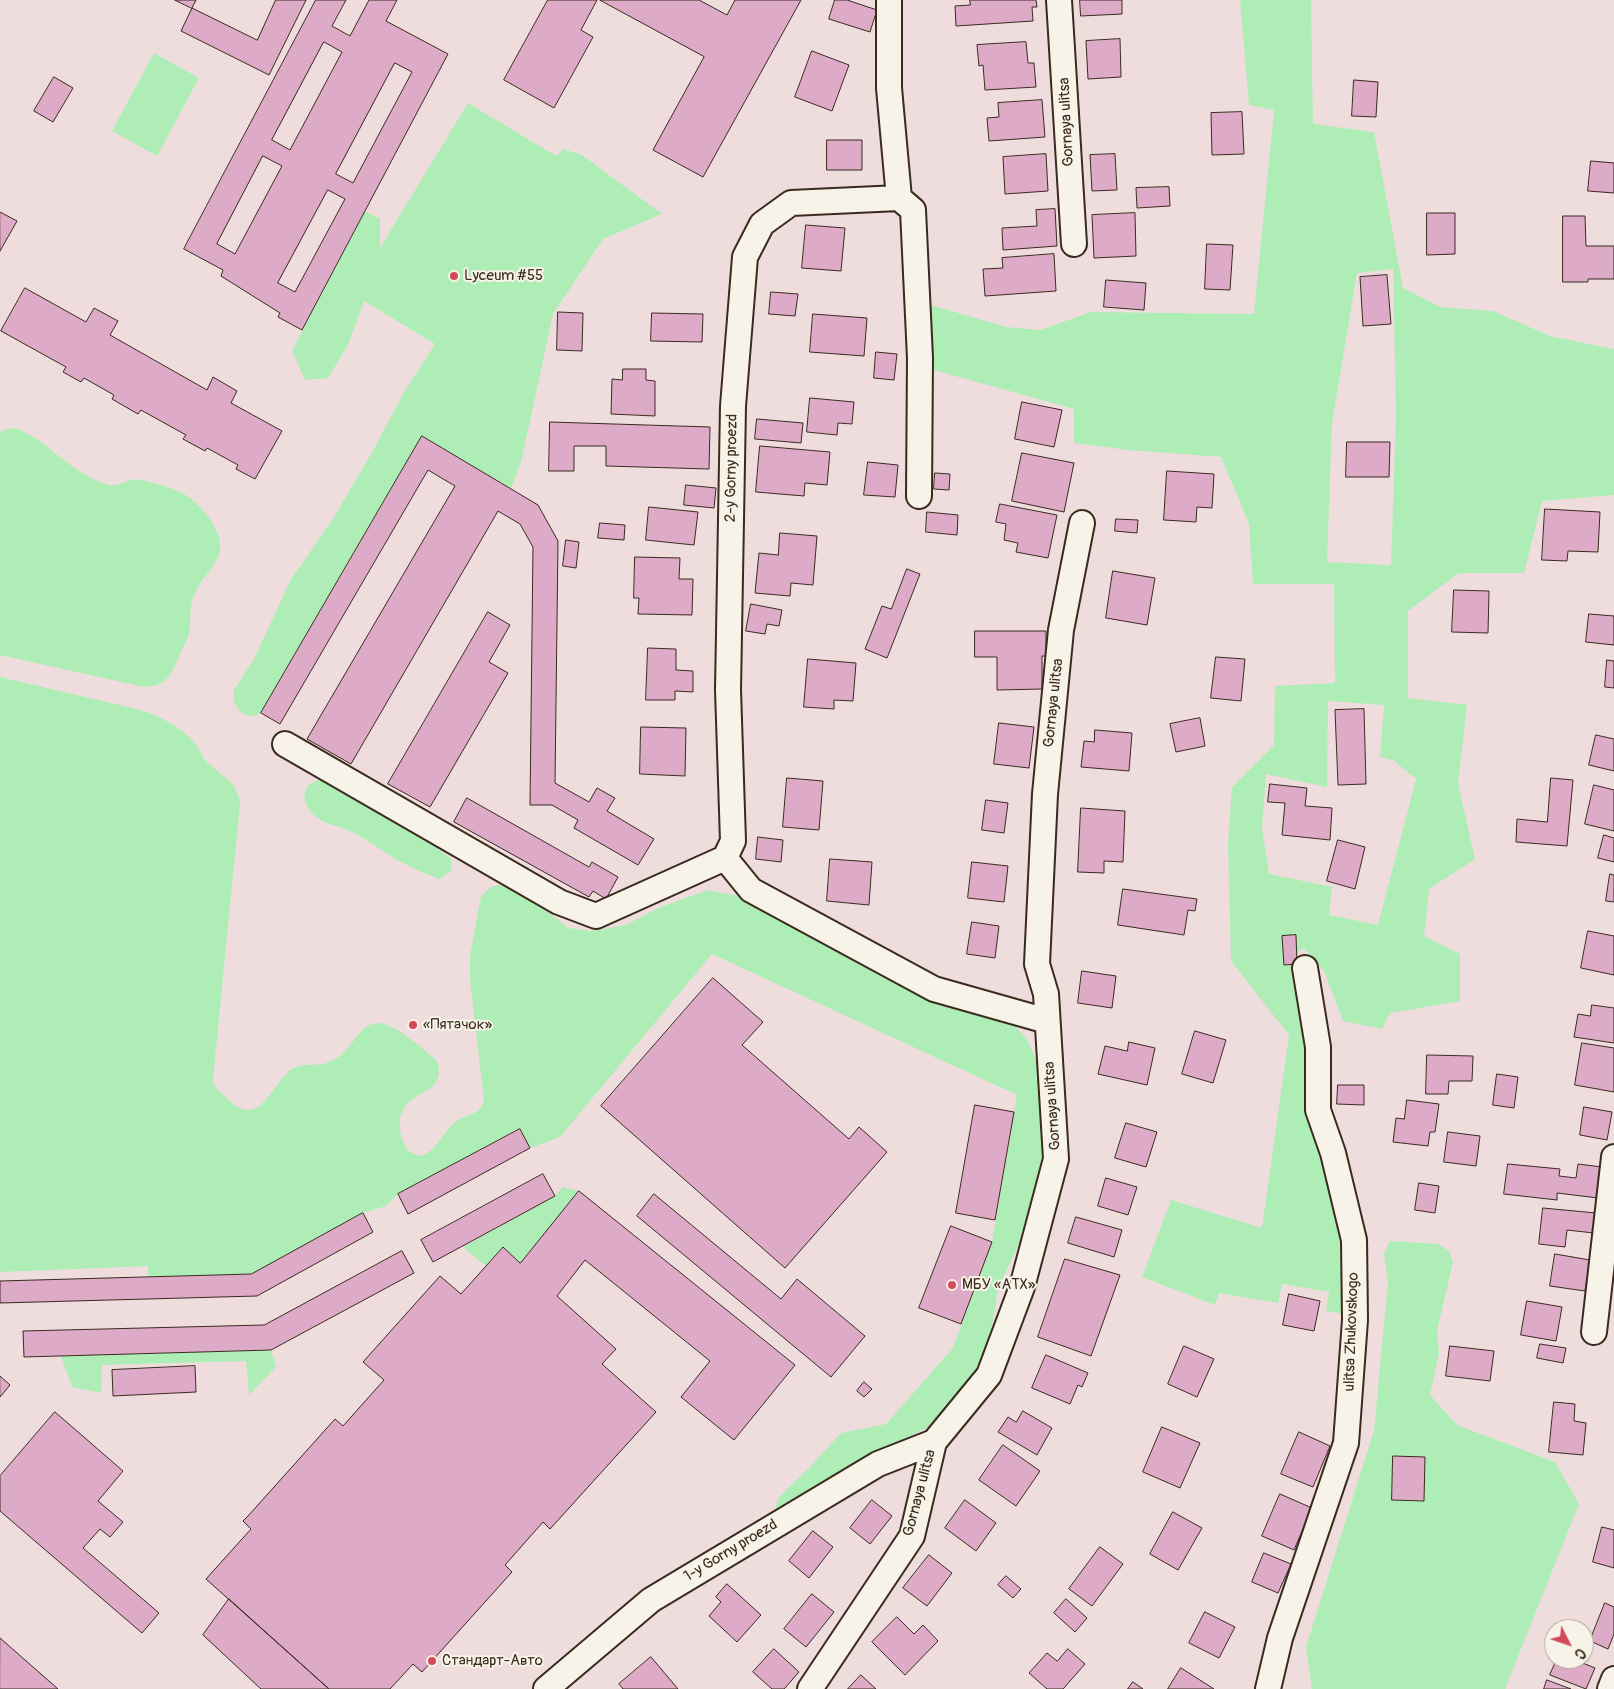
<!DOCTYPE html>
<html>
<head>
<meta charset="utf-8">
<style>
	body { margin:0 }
	#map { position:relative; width:1614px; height:1689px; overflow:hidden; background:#efddde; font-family:Pangolin,sans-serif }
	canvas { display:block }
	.north { position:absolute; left:1544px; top:1619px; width:50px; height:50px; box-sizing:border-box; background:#f7f3e8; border:1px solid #aca397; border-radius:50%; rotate:131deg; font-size:14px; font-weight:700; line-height:20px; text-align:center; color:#3b2a1e }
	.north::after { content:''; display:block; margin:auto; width:18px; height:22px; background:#d1495b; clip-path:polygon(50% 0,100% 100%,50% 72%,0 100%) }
</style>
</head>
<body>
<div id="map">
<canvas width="1614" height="1689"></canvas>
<div class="north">С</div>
</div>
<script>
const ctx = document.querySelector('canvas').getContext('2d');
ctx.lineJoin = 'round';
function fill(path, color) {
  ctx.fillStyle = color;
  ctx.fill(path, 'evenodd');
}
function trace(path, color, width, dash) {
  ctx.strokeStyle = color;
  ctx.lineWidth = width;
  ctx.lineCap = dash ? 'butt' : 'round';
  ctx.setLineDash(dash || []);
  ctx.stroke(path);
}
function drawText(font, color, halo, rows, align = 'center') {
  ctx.font = font + ' Pangolin,sans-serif';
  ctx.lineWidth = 4;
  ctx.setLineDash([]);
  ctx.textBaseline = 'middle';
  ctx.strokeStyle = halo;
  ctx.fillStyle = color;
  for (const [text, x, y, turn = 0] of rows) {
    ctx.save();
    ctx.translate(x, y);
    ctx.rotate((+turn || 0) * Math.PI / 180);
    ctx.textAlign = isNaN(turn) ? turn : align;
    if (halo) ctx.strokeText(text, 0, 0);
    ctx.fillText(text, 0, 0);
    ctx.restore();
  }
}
fill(new Path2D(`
	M1240 0H1311L1313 124 1374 132 1403 288 1440 307 1493 311 1550 336 1614 349V495L1542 501 1524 573H1459L1408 611V698L1467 705 1458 784 1475 859 1429 889 1424 936 1460 954V1001L1390 1013 1382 1029 1343 1021 1324 971 1303 948 1291 959 1306 1008 1305 1109 1324 1159 1344 1244 1345 1314 1326 1311 1329 1292 1282 1284 1278 1303 1219 1293 1215 1305 1142 1277 1171 1200 1262 1228 1289 1035 1231 961 1228 842 1232 787 1274 745 1275 686 1335 683 1334 584H1253L1249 524 1221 457 1128 450 1074 443V409L930 369 931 305 1006 327 1040 330 1091 312 1254 314 1274 110 1249 105ZM1393 269 1396 414 1391 565 1327 562 1332 424 1357 273ZM1328 701 1384 705 1380 757 1393 760 1416 779 1378 925 1329 915 1332 887 1269 874 1262 828 1266 774 1327 787Z
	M154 53 199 78 157 156 112 131Z
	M468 103 556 156 563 149 582 155 662 214 603 239 553 314 522 458 511 489 422 436 261 713C245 723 230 706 234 690L254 659 291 579 333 519 375 447 403 394 435 344 364 301 348 345 328 378 305 380 292 351 365 211 380 219V248Z
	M16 428C50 442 69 472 106 484 119 489 128 476 142 480 155 483 170 487 182 493 200 502 229 536 218 557 212 571 199 581 194 595 189 607 191 621 189 633 187 641 183 647 180 654 172 673 167 687 144 687L0 655V432L8 429Z
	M0 677 141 710C158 716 178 725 191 739 198 745 200 754 206 761 221 777 238 780 240 805L213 1079C214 1089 222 1094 229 1100 260 1131 272 1082 292 1069 303 1062 318 1067 329 1062 335 1059 341 1056 345 1051 355 1041 363 1022 379 1023 396 1024 421 1048 434 1058 441 1065 440 1076 435 1084 426 1094 411 1096 404 1108 396 1119 400 1143 410 1152 413 1154 417 1155 421 1156 436 1151 443 1133 454 1123 465 1113 480 1117 484 1100L470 981V955L481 896 491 887 502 884 509 885 524 893 568 928 592 931 626 925 658 908 708 890 748 898 930 998 974 1013 1009 1020 1027 1039 1039 1067 1042 1156 1031 1217 998 1289 988 1351 941 1420 876 1454 790 1508 775 1509 779 1497 809 1468 841 1433 886 1424 953 1348 992 1242 1017 1095 712 954 560 1137 530 1148 519 1129 398 1194 386 1206 363 1213 251 1274 148 1277V1266L0 1272Z
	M318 780 334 783 432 844 451 859V870L443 877 439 879C427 874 414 869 403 863 385 854 369 840 350 831 339 826 324 824 315 816 302 804 299 786 318 780Z
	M563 1187 579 1191 520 1263 503 1247 486 1266 463 1247 555 1196Z
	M1390 1241 1438 1244 1449 1251 1453 1262 1437 1331 1439 1353 1430 1395 1457 1425 1555 1462 1579 1504 1505 1689H1312L1306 1647 1374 1430 1388 1282 1384 1254Z
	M271 1350 276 1367 249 1395 246 1361 102 1365 101 1393 72 1387 61 1356Z`), '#aeeeb6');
const building = new Path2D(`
	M175 0H196L192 8Z
	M276 0H306L269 75 181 31 192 8 257 40Z
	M316 0H346L332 26 350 36 369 0H397L386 21 448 54 302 330 278 317 280 313 221 276 223 270 184 249ZM324 42 342 52 290 150 272 140ZM395 63 412 72 353 183 336 174ZM263 156 282 166 235 254 217 244ZM328 190 345 199 295 292 278 283Z
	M548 0H597L581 30 593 37 554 108 504 80Z
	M600 0H699L727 15 735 0H801L703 177 653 150 704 57Z
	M835 0H847L877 10 870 32 829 19Z
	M970 0H1036L1037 7H1032L1033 21 956 26 955 6 970 5Z
	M1080 0H1122V14L1081 16Z
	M1120 39 1121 77 1088 79 1086 41Z
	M1026 42 1028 63H1034L1036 87 985 90 983 65 979 66 977 45Z
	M812 51 849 65 832 111 795 97Z
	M54 77 73 88 53 122 34 111Z
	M1354 80 1378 82 1376 117 1352 116Z
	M1042 100 1045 137 989 141 987 118 999 117 998 103Z
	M1242 112 1244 154 1212 155 1211 113Z
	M827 140H862V170H827Z
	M1046 154 1048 191 1005 194 1003 157Z
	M1115 154 1117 190 1092 191 1090 155Z
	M1591 161 1614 163V193L1588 191Z
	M1169 187 1170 206 1137 208 1136 188Z
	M1055 209 1057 246 1003 250 1002 228 1037 226 1036 210Z
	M0 212 17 221 0 251Z
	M1135 213 1136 256 1094 258 1092 215Z
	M1427 213H1455V254L1427 255Z
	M1563 216H1585L1586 246H1614V279H1588V282H1563Z
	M806 225 845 228 841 271 802 268Z
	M1207 244 1233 245 1230 290 1205 289Z
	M1054 254 1056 291 985 296 983 269 1003 268 1002 258Z
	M1387 275 1391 324 1363 326 1360 277Z
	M1106 280 1146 283 1144 310 1104 307Z
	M25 288 86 322 94 308 118 321 110 335 207 390 213 377 237 391 231 403 282 431 255 479 236 469 238 465 207 448 205 451 183 439 186 435 141 410 138 414 112 399 114 395 84 378 81 382 63 372 66 367 1 331Z
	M771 292 798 294 795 316 769 314Z
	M558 312 583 313 582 351 557 350Z
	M652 313 703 314 702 342 651 341Z
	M813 314 867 318 864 356 810 352Z
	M876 352 897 354 894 380 874 378Z
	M623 369H646V380L655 381V416L611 414 612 379 622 380Z
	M810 398 854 402 852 424 838 423 837 435 807 432Z
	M1022 402 1062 410 1054 447 1015 439Z
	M757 419 803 423 801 443 755 439Z
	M550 422 710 427 709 469 606 466V446H574V471H549Z
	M422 436 538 505 558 541 555 783 589 802 597 788 615 798 607 811 654 839 638 865 574 828 578 820 552 805H530L533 547 520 524 498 511 351 764 307 739 455 486 428 470 280 724 261 713Z
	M1347 442H1390L1389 477H1346Z
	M760 446 830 452 827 485 805 483 804 496 756 492Z
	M1022 453 1074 463 1064 512 1012 501Z
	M868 462 898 465 895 497 864 495Z
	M1167 471 1214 474 1212 508 1197 507 1196 522 1164 520Z
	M935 473 950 474 949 490 934 489Z
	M686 485 716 488 714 508 684 505Z
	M1000 504 1057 515 1048 558 1016 552 1018 543 1004 540 1006 524 996 522Z
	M649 507 698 512 694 545 646 540Z
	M1545 509 1600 512 1598 552 1568 551 1567 561 1542 560Z
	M927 512 958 515 957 535 926 532Z
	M1116 519 1138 520 1137 533 1115 531Z
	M600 523 625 525 624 540 598 538Z
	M780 533 817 536 813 585 791 583 790 596 755 593 759 553 778 555Z
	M566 540 579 542 576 568 563 566Z
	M635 557 680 558 679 579H693L692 615 638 614 639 598H634Z
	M907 569 920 574 887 658 865 649 882 606 891 609Z
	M1113 571 1155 578 1147 625 1106 618Z
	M1454 590 1489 591 1488 633 1452 632Z
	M751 604 782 610 779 626 767 624 765 634 746 631Z
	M488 612 510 625 489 662 508 673 430 807 388 784Z
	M1589 614 1614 616V645L1586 642Z
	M975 631H1046V656H1042V689L997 690V657H975Z
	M648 648 676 649V670L693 671V692L675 691V700H646Z
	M1216 657 1245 659 1241 701 1211 698Z
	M808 659 856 663 853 701 834 700V709L804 707Z
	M1607 660 1614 661V688L1605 687Z
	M1364 709 1366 784 1338 785 1335 710Z
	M1200 718 1205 746 1176 752 1170 724Z
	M999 723 1034 727 1029 768 994 764Z
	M641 727 686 728 685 776 640 774Z
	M1095 730 1132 733 1129 771 1081 767 1084 741 1094 742Z
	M1596 735 1614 739V771L1589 765Z
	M787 778 823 781 819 830 783 827Z
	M1551 778 1573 780 1567 846 1516 842 1517 819 1547 822Z
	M1270 784 1307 788 1305 806 1332 808 1330 840 1282 835 1285 803 1268 802Z
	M1594 785 1614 790V831L1585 824Z
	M467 798 589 867 592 862 618 877 606 899 593 891 589 897 454 822Z
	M986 800 1008 803 1004 833 982 830Z
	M1081 808 1125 811 1123 862 1104 861V873L1078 872Z
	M1604 835 1614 838V862L1598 858Z
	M758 837 783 840 781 862 756 859Z
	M1338 840 1365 847 1355 889 1327 881Z
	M830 859 872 862 869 905 827 901Z
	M972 862 1008 866 1004 902 968 898Z
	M1610 874 1614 875V902L1606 901Z
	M1123 889 1197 899 1195 911 1188 910 1184 935 1118 925Z
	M972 922 999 926 995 958 967 954Z
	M1588 931 1614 936V975L1581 968Z
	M1296 935 1297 964 1284 965 1282 936Z
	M1082 971 1116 976 1112 1008 1078 1003Z
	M713 978 763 1022 742 1045 849 1139 859 1127 887 1152 785 1268 601 1106Z
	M1592 1005 1614 1008V1043L1574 1037 1578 1014 1590 1016Z
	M1195 1031 1226 1040 1213 1083 1182 1074Z
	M1129 1042 1155 1048 1147 1085 1098 1074 1105 1046 1127 1051Z
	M1582 1043 1614 1048V1092L1575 1085Z
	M1427 1055 1473 1056 1472 1081H1449L1448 1094H1426Z
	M1497 1074 1518 1077 1514 1108 1493 1105Z
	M1338 1085H1364V1105L1337 1104Z
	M1407 1100 1439 1104 1435 1132H1430L1428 1146 1393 1142 1396 1118 1404 1119Z
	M975 1105 1014 1112 995 1220 956 1213Z
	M1584 1107 1612 1112 1607 1140 1580 1135Z
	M1126 1123 1157 1132 1146 1167 1115 1158Z
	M520 1129 530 1148 408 1214 398 1194Z
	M1448 1132 1480 1136 1476 1166 1444 1162Z
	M1508 1164 1560 1169 1559 1176 1576 1178 1578 1164 1602 1167 1598 1198 1557 1193V1200L1504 1194Z
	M543 1174 555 1196 433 1262 421 1240Z
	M1106 1178 1137 1187 1128 1215 1098 1206Z
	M1419 1183 1439 1186 1435 1213 1415 1210Z
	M579 1191 795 1365 734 1440 681 1397 710 1361 585 1260 557 1296 616 1349 602 1364 656 1412 550 1529 543 1522 505 1565 512 1572 422 1672 413 1664 390 1689H329L206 1579 251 1529 243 1521 248 1516 335 1419 343 1426 384 1380 363 1362 440 1276 461 1294 503 1247 520 1263Z
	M654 1194 781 1299 797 1279 865 1336 831 1377 637 1216Z
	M1543 1208 1596 1213 1594 1233 1567 1230 1565 1247 1539 1244Z
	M363 1213 373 1232 257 1296 0 1303V1281L251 1274Z
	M1076 1217 1122 1230 1114 1257 1068 1243Z
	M951 1226 992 1242 961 1324 919 1308Z
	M402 1251 414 1273 271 1350 24 1357 23 1331 264 1325Z
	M1555 1254 1590 1260 1585 1291 1550 1286Z
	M1065 1259 1120 1275 1091 1356 1038 1337Z
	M1289 1294 1320 1301 1314 1331 1283 1325Z
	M1527 1301 1562 1307 1556 1341 1521 1335Z
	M1540 1344 1566 1348 1563 1363 1537 1358Z
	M1184 1346 1214 1359 1197 1397 1168 1384Z
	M1450 1346 1494 1351 1490 1381 1446 1376Z
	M1046 1355 1088 1373 1082 1387 1078 1385 1070 1404 1032 1388Z
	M195 1366 196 1392 113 1396 112 1370Z
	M0 1376 10 1385 0 1397Z
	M864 1382 872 1389 864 1397 857 1391Z
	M1554 1402 1575 1404 1574 1421 1586 1423 1583 1455 1549 1452Z
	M1023 1411 1052 1428 1037 1455 998 1432 1008 1417 1016 1422Z
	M55 1412 123 1471 98 1501 123 1522 110 1537 100 1529 83 1548 159 1613 142 1633 0 1511V1476Z
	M1162 1427 1200 1443 1180 1488 1143 1472Z
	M1299 1432 1330 1446 1313 1487 1281 1474Z
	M1003 1445 1040 1471 1016 1506 979 1480Z
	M1393 1456 1425 1457 1424 1501 1392 1500Z
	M1280 1494 1312 1508 1294 1550 1262 1536Z
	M872 1500 892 1516 870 1544 850 1528Z
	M965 1500 996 1523 976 1551 945 1528Z
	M1173 1512 1202 1528 1178 1570 1150 1554Z
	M1602 1527 1614 1530V1568L1593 1562Z
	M813 1531 833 1547 809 1578 789 1561Z
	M1100 1547 1123 1564 1092 1606 1069 1589Z
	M1264 1553 1291 1564 1278 1593 1252 1582Z
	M929 1555 952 1573 927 1606 903 1588Z
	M1006 1576 1021 1589 1013 1598 998 1585Z
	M727 1584 761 1615 737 1642 709 1616 721 1602 716 1597Z
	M812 1594 834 1612 806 1647 784 1629Z
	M229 1599 329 1689H261L203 1635Z
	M1066 1599 1087 1618 1075 1632 1054 1613Z
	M1605 1603 1614 1607V1634L1608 1649 1590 1641Z
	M1205 1612 1235 1627 1219 1658 1189 1643Z
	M897 1617 914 1634 923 1625 938 1641 905 1675 872 1642Z
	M0 1638 58 1689H0Z
	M774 1649 799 1672 784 1689H772L753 1672Z
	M1068 1649 1085 1664 1063 1689H1047L1029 1673 1047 1653 1057 1661Z
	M651 1657 678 1689H623L619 1684Z
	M1557 1659H1573L1595 1668 1586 1689 1550 1675Z
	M1181 1668 1214 1689H1168Z
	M861 1675 876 1689H848Z
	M1547 1680 1571 1689H1544Z
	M1133 1682 1143 1689H1128Z`);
fill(building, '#ddaac7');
trace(building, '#3b2a1e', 1);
const minor = new Path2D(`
	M889 0V88L899 198 913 210 920 358 919 496
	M1059 0 1074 244
	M285 744 559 902 596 916 725 858
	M725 858 733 841 728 690 733 406 745 257 762 224 791 203 899 198
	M725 858 751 890 934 989 1047 1021
	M1594 1332 1614 1157
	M546 1689 651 1600 878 1464 934 1442
	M810 1689 912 1536 934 1442 989 1375 1022 1287 1056 1159 1046 994 1037 964 1045 794 1061 630 1082 523
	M1268 1689 1280 1638 1346 1443 1355 1320 1354 1240 1333 1153 1318 1110V1047L1305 968
	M1610 1689 1614 1679`);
trace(minor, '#3b2a1e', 28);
trace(minor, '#f7f3e8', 24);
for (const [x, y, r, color] of [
	[454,276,5,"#d1495b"],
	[413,1025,5,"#d1495b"],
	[952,1285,5,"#d1495b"],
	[432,1661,5,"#d1495b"]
]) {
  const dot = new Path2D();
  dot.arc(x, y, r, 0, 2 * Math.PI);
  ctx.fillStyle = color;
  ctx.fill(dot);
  trace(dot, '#f7f3e8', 2);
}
drawText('15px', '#3b2a1e', '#f7f3e8', [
	["Gornaya ulitsa",1067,122,-93],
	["2-y Gorny proezd",732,468,-89],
	["Gornaya ulitsa",1054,703,-84],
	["Gornaya ulitsa",1053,1106,-94],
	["ulitsa Zhukovskogo",1352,1332,-88],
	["Gornaya ulitsa",920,1493,-75],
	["1-y Gorny proezd",731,1551,-31]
]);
drawText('15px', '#3b2a1e', '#f7f3e8', [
	["Lyceum #55",464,276],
	["«Пятачок»",423,1025],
	["МБУ «АТХ»",962,1285],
	["Стандарт-Авто",442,1661]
], 'left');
</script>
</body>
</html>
